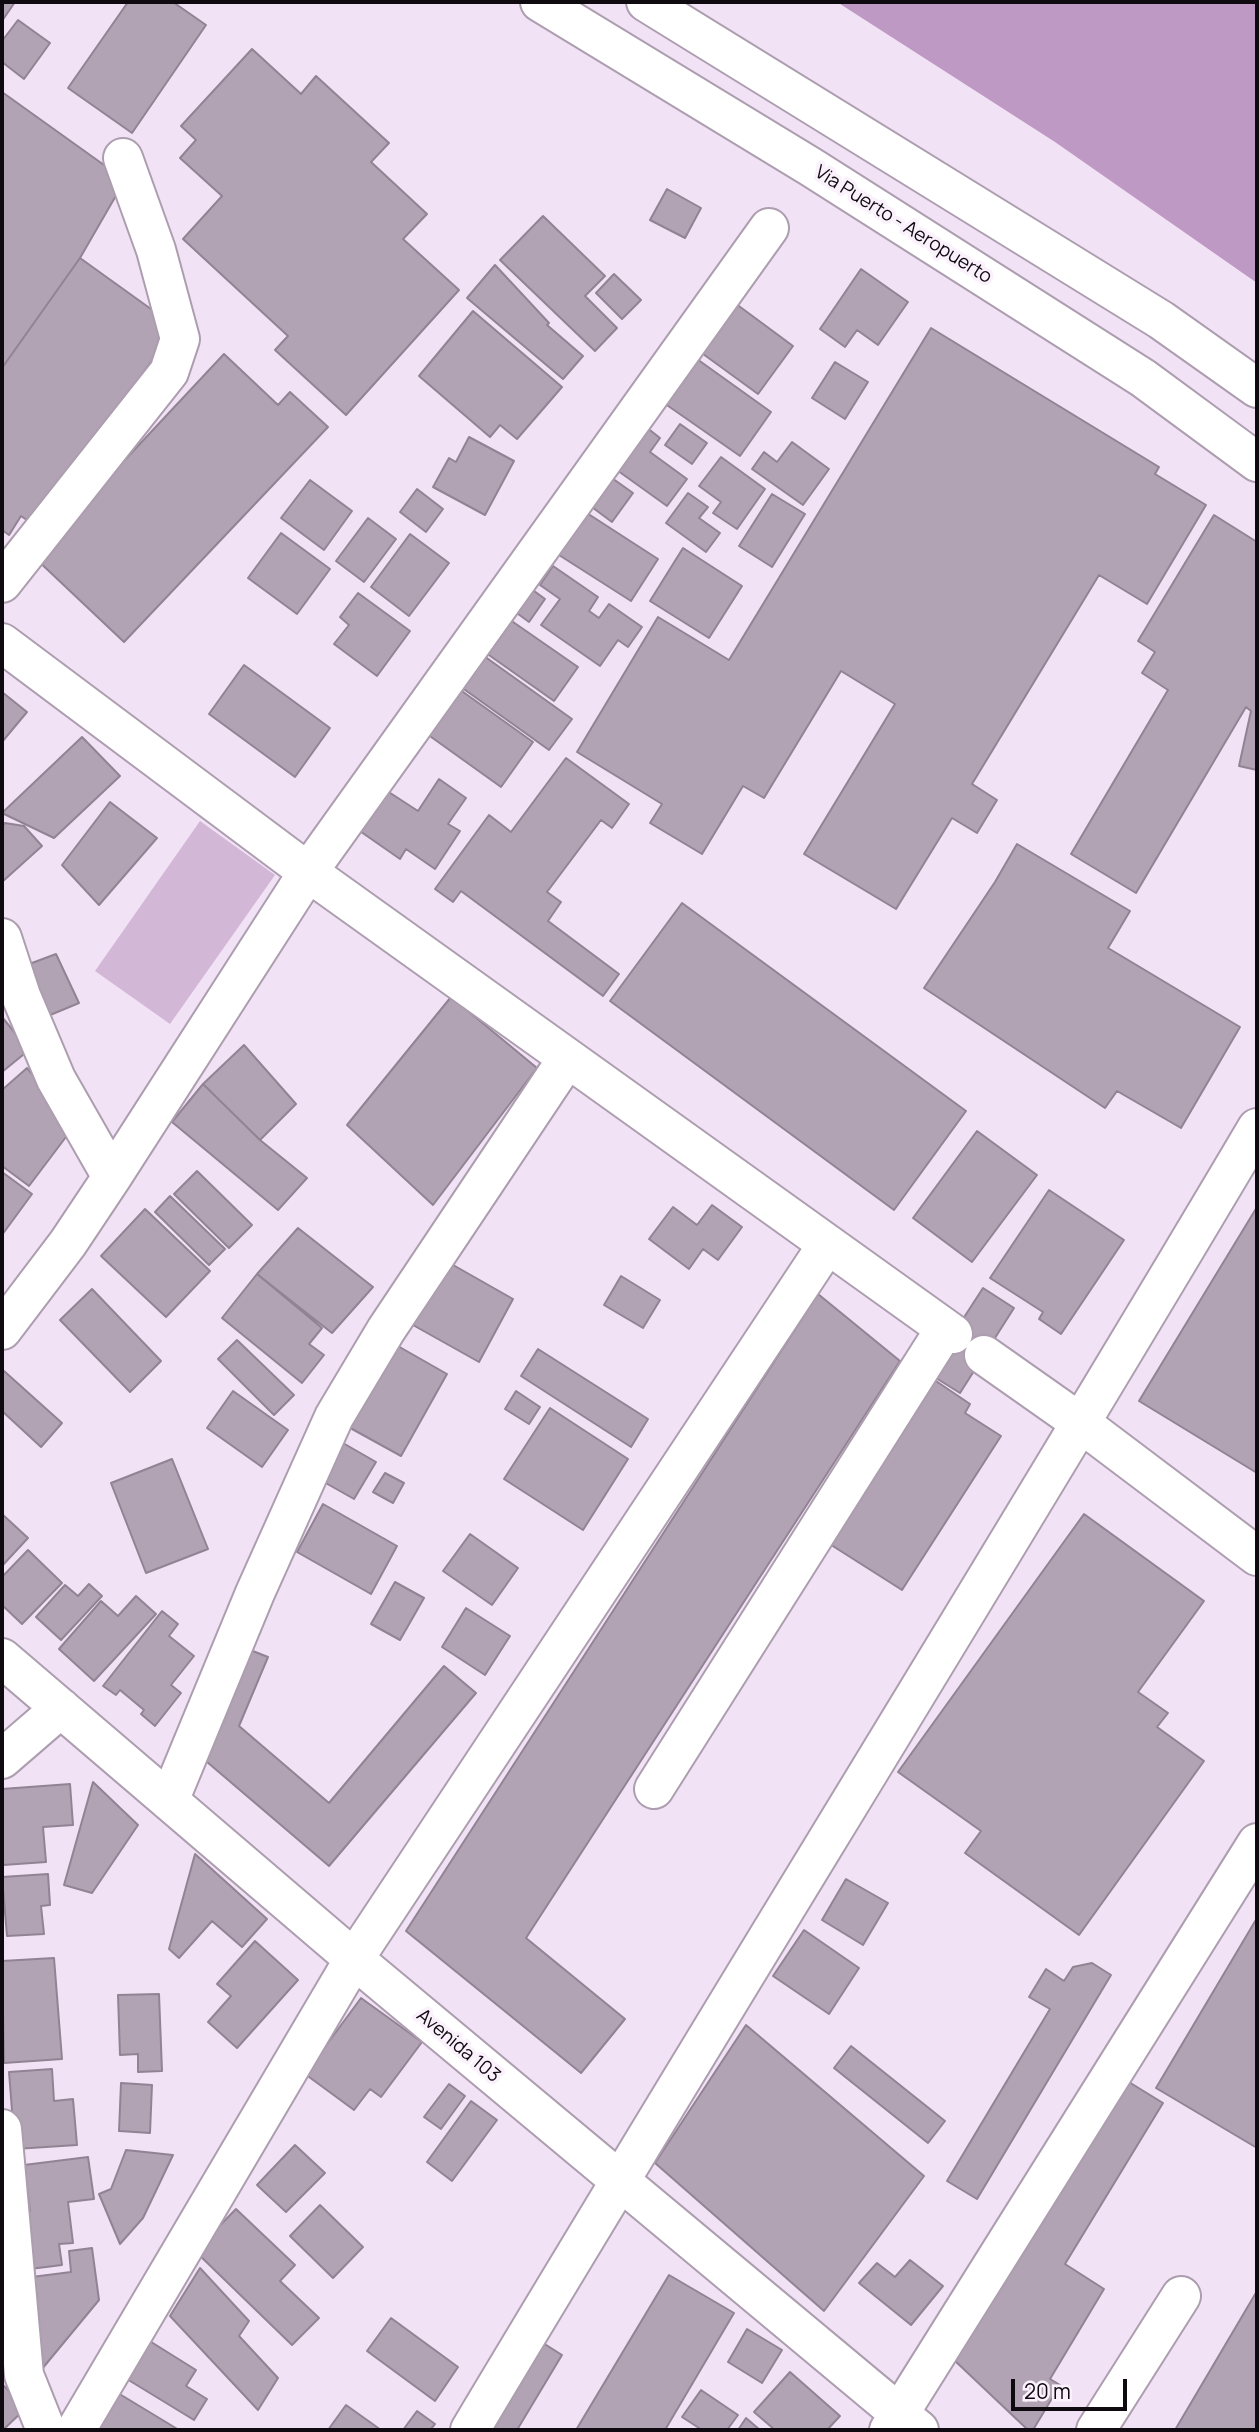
<!DOCTYPE html>
<html>
<head>
<meta charset="utf-8">
<style>
	body { margin:0 }
	#map { position:relative; width:1259px; height:2432px; overflow:hidden; background:#f2e2f5; font-family:Manrope,sans-serif }
	canvas { display:block }
	.frame { position:absolute; inset:0; border:4px solid #0f0a10; pointer-events:none }
	.scale { position:absolute; left:1011px; top:2379px; width:116px; height:32px; box-sizing:border-box; border:4px solid #0f0a10; border-top:0; padding-left:9px; font-size:21px; line-height:24px; white-space:nowrap; color:#0f0a10; -webkit-text-stroke:5px #fbf1fd; paint-order:stroke }
</style>
</head>
<body>
<div id="map">
<canvas width="1259" height="2432"></canvas>
<div class="frame"></div>
<div class="scale">20 m</div>
</div>
<script>
const ctx = document.querySelector('canvas').getContext('2d');
ctx.lineJoin = 'round';
function fill(path, color) {
  ctx.fillStyle = color;
  ctx.fill(path, 'evenodd');
}
function trace(path, color, width, dash) {
  ctx.strokeStyle = color;
  ctx.lineWidth = width;
  ctx.lineCap = dash ? 'butt' : 'round';
  ctx.setLineDash(dash || []);
  ctx.stroke(path);
}
function drawText(font, color, halo, rows, align = 'center') {
  ctx.font = font + ' Manrope,sans-serif';
  ctx.lineWidth = 7;
  ctx.setLineDash([]);
  ctx.textBaseline = 'middle';
  ctx.strokeStyle = halo;
  ctx.fillStyle = color;
  for (const [text, x, y, turn = 0] of rows) {
    ctx.save();
    ctx.translate(x, y);
    ctx.rotate((+turn || 0) * Math.PI / 180);
    ctx.textAlign = isNaN(turn) ? turn : align;
    if (halo) ctx.strokeText(text, 0, 0);
    ctx.fillText(text, 0, 0);
    ctx.restore();
  }
}
fill(new Path2D(`
	M200 821 275 875 170 1024 95 971Z`), '#d2b7d6');
fill(new Path2D(`
	M837 2H1257V283L1055 142Z`), '#be99c4');
const building = new Path2D(`
	M2 2H15L2 21Z
	M128 2H173L206 25 132 133 68 88Z
	M18 20 50 43 24 79 2 62V41Z
	M252 49 301 94 316 76 389 143 371 162 427 214 403 239 459 290 346 415 275 350 288 336 183 239 222 196 180 158 196 140 181 126Z
	M2 92 125 180 80 258 2 368Z
	M667 189 701 208 685 238 650 220Z
	M543 216 605 276 585 296 617 328 595 351 500 260Z
	M80 258 176 327 34 525 21 516 9 535 2 530V368Z
	M495 265 549 323 547 325 583 356 563 379 467 298Z
	M861 269 908 302 878 345 857 330 845 347 820 329Z
	M614 274 641 300 622 319 596 293Z
	M724 295 793 346 758 394 688 343Z
	M473 311 562 387 517 439 500 425 490 437 419 376Z
	M931 328 1159 467 1155 474 1206 505 1147 604 1099 575 972 784 997 800 977 833 952 818 896 909 804 854 895 704 841 671 764 798 743 786 702 854 650 823 662 804 577 752 658 617 729 660Z
	M683 349 771 412 740 456 651 394Z
	M224 354 278 405 290 392 328 427 124 642 34 557Z
	M835 362 868 382 845 419 812 398Z
	M637 420 660 438 650 452 687 479 667 506 607 463Z
	M680 424 707 443 692 464 665 445Z
	M469 437 514 461 485 515 433 487 449 458 456 462Z
	M792 442 829 469 803 505 752 469 764 452 777 462Z
	M721 457 765 489 737 529 713 513 721 502 699 486Z
	M602 471 633 493 612 522 581 499Z
	M310 480 352 511 324 550 281 518Z
	M417 489 443 509 426 532 400 512Z
	M688 493 708 507 699 518 720 533 706 552 666 523Z
	M772 494 805 514 772 567 739 546Z
	M576 506 658 559 631 601 548 548Z
	M1214 515 1257 542V770L1239 766 1251 711 1246 707 1136 893 1071 854 1168 690 1142 673 1155 652 1138 641Z
	M368 518 396 539 364 582 336 561Z
	M281 533 330 569 297 614 248 578Z
	M410 534 449 563 409 616 371 587Z
	M683 548 742 586 709 638 650 601Z
	M553 566 598 597 589 611 599 618 609 604 642 627 628 647 618 640 600 666 541 625 560 599 540 585Z
	M522 582 545 599 529 622 506 605Z
	M358 593 410 631 377 676 334 644 349 625 340 617Z
	M503 615 578 667 554 701 479 648Z
	M477 651 572 719 549 750 454 682Z
	M244 665 330 728 295 777 209 714Z
	M452 684 533 742 501 787 420 729Z
	M2 692 27 712 2 742Z
	M82 737 120 776 54 838 2 813Z
	M566 758 629 804 612 828 601 820 547 892 561 902 548 921 619 974 603 996 461 891 453 902 435 889 489 815 511 832Z
	M439 779 466 798 448 824 460 831 435 869 406 849 400 859 354 827 381 787 418 811Z
	M110 802 157 838 99 905 62 865Z
	M5 823 24 826 42 846 2 882V826Z
	M1017 844 1130 911 1108 948 1240 1027 1181 1128 1117 1091 1105 1108 924 988 995 882Z
	M682 903 966 1111 894 1210 610 1001Z
	M56 954 79 1003 43 1018 16 969Z
	M451 997 537 1068 433 1205 347 1125Z
	M2 1017 29 1050 2 1072Z
	M244 1045 296 1104 260 1140 203 1084Z
	M27 1068 75 1125 29 1186 2 1166V1090Z
	M203 1084 260 1140 307 1178 278 1210 172 1122Z
	M977 1131 1037 1175 972 1262 913 1218Z
	M197 1171 252 1225 229 1248 174 1194Z
	M2 1172 32 1194 2 1235Z
	M1049 1190 1124 1240 1061 1334 1039 1319 1043 1312 990 1278Z
	M170 1196 225 1249 209 1265 155 1212Z
	M712 1205 742 1227 718 1260 703 1249 689 1269 649 1239 673 1207 697 1225Z
	M1257 1207V1473L1139 1401Z
	M145 1209 210 1271 166 1317 101 1256Z
	M298 1228 373 1287 332 1333 257 1274Z
	M439 1257 513 1299 479 1362 404 1320Z
	M257 1274 322 1328 309 1344 324 1355 302 1383 222 1318Z
	M621 1276 660 1300 643 1328 604 1305Z
	M983 1288 1014 1308 960 1393 928 1373Z
	M92 1289 161 1361 130 1392 60 1320Z
	M818 1294 900 1361 526 1938 625 2019 581 2073 406 1931Z
	M237 1340 294 1395 274 1415 218 1359Z
	M389 1341 447 1374 401 1456 343 1424Z
	M538 1349 648 1419 631 1447 521 1376Z
	M4 1371 62 1423 41 1447 2 1411V1374Z
	M933 1379 970 1404 965 1413 1001 1436 902 1590 828 1543Z
	M233 1391 288 1430 262 1467 207 1428Z
	M516 1391 540 1407 529 1424 505 1409Z
	M550 1408 628 1459 583 1530 504 1479Z
	M336 1439 376 1462 354 1499 315 1477Z
	M172 1459 208 1549 146 1573 111 1483Z
	M385 1473 404 1483 393 1503 373 1492Z
	M323 1504 397 1546 371 1594 297 1552Z
	M2 1514 28 1538 2 1566Z
	M1084 1514 1204 1601 1138 1692 1168 1713 1157 1727 1204 1761 1079 1935 965 1853 981 1831 898 1772Z
	M470 1534 518 1568 492 1605 443 1571Z
	M28 1550 62 1583 22 1624 2 1605V1577Z
	M395 1582 424 1598 400 1640 371 1624Z
	M89 1584 102 1596 61 1640 36 1617 65 1585 78 1596Z
	M136 1596 156 1614 94 1681 59 1649 101 1601 118 1616Z
	M466 1608 510 1636 485 1675 442 1647Z
	M162 1611 178 1624 169 1636 194 1656 171 1685 181 1693 155 1726 141 1714 144 1710 120 1690 116 1695 103 1686Z
	M235 1644 268 1657 239 1726 329 1803 444 1666 476 1693 329 1866 193 1750Z
	M93 1782 138 1825 92 1893 64 1885Z
	M70 1784 73 1825 43 1827 46 1862 3 1865 2 1789Z
	M195 1854 267 1919 242 1947 212 1921 179 1958 169 1949Z
	M48 1874 50 1905 41 1906 44 1934 7 1936 2 1877Z
	M846 1879 888 1903 863 1945 822 1920Z
	M1257 1918V2148L1156 2088Z
	M804 1930 859 1968 829 2014 773 1976Z
	M255 1941 298 1980 237 2048 208 2022 231 1996 217 1984Z
	M54 1958 62 2059 4 2063 2 1961Z
	M1092 1963 1111 1975 977 2199 947 2181 1050 2009 1029 1997 1046 1969 1064 1981 1073 1967Z
	M159 1994 162 2071 138 2072V2054L120 2055 118 1995Z
	M361 1998 422 2042 381 2097 370 2089 354 2110 305 2074Z
	M746 2025 924 2176 824 2311 655 2163Z
	M851 2046 945 2121 928 2143 834 2068Z
	M52 2069 54 2101 73 2099 77 2145 15 2149 9 2072Z
	M1124 2079 1163 2103 1065 2264 1104 2289 1050 2379 1060 2385 1033 2430H1028L953 2359Z
	M121 2083 152 2085 150 2133 119 2131Z
	M449 2084 465 2096 441 2129 424 2117Z
	M471 2101 497 2120 452 2181 427 2162Z
	M295 2145 325 2173 286 2212 257 2185Z
	M126 2150 173 2155 143 2218 120 2244 99 2194 111 2189Z
	M88 2157 94 2199 68 2202 73 2243 59 2244 62 2265 22 2270 14 2213 30 2211 24 2165Z
	M320 2205 363 2247 333 2278 290 2236Z
	M236 2209 295 2265 280 2281 319 2318 292 2345 195 2251Z
	M92 2248 99 2300 37 2375 24 2278 71 2272 69 2251Z
	M910 2260 943 2286 911 2325 859 2283 877 2263 895 2277Z
	M200 2268 249 2321 239 2336 278 2378 258 2410 170 2316Z
	M669 2275 734 2313 665 2430H576Z
	M1257 2291V2430H1175Z
	M391 2318 458 2367 435 2401 367 2351Z
	M747 2329 782 2350 762 2383 728 2362Z
	M140 2335 196 2370 186 2386 207 2399 194 2420 117 2373Z
	M543 2343 562 2355 517 2430H490Z
	M790 2372 840 2416 827 2430H775L754 2412Z
	M2 2384 26 2408 3 2430H2Z
	M108 2387 179 2430H82Z
	M701 2390 738 2415 727 2430H702L682 2417Z
	M346 2405 381 2430H328Z
	M417 2411 435 2424 430 2430H403Z
	M746 2418 760 2430H738Z`);
fill(building, '#b1a2b4');
trace(building, '#928394', 2);
const minor = new Path2D(`
	M2 583 169 372 180 339 156 250 123 158
	M2 643 308 872 953 1334
	M2 938 21 996 56 1079 112 1177
	M2 1330 68 1243 112 1177 308 872 769 228
	M984 1355 1082 1424 1257 1556
	M2 1658 354 1959 919 2430
	M2 1759 61 1708
	M654 1789 945 1329
	M169 1801 255 1593 334 1417 386 1330 567 1059
	M2 2129 24 2375 46 2430
	M76 2430 354 1959 827 1245
	M470 2430C730 1995 999 1564 1257 1128
	M889 2430 1257 1843
	M1096 2430 1181 2296`);
const major = new Path2D(`
	M540 2 811 167 1143 378 1257 462
	M646 2 1161 320 1257 388`);
trace(minor, '#ac9daf', 42);
trace(major, '#ac9daf', 42);
trace(minor, '#fff', 38);
trace(major, '#fff', 38);
drawText('19px', '#0f0a10', '#fbf1fd', [
	["Via Puerto - Aeropuerto",903,225,32],
	["Avenida 103",458,2046,40]
]);
</script>
</body>
</html>
